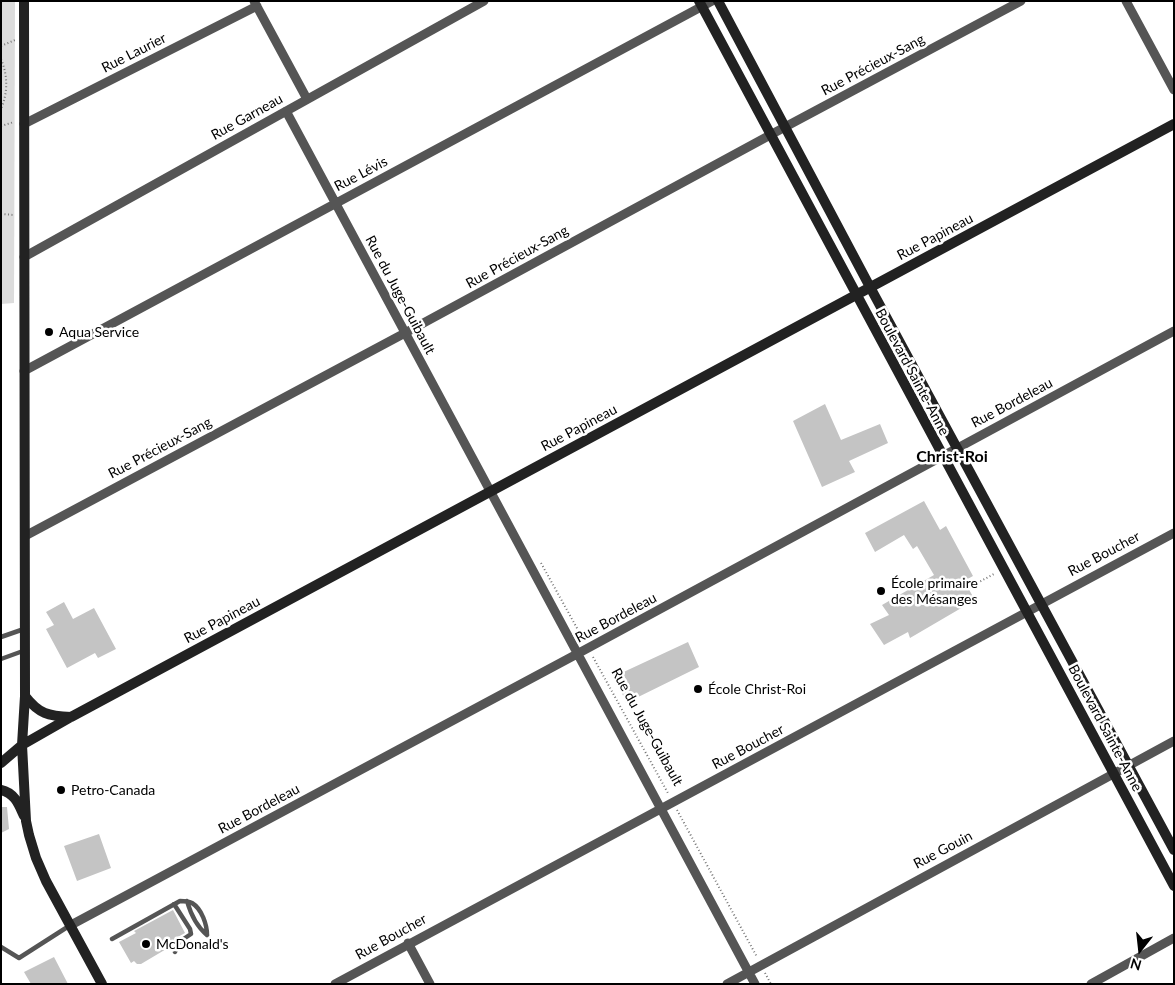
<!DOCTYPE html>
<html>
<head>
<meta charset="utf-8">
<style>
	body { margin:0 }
	#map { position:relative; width:1175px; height:985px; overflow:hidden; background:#fff; font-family:Lato,sans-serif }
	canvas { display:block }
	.frame { position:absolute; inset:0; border:2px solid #000; pointer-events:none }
	.north { position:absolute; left:1115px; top:925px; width:50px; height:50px; -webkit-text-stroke:4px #fff; paint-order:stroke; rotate:196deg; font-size:14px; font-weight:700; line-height:20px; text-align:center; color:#000 }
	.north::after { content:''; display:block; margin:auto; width:18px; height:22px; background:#000; clip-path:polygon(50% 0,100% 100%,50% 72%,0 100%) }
</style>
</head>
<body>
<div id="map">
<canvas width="1175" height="985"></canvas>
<div class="frame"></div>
<div class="north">N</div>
</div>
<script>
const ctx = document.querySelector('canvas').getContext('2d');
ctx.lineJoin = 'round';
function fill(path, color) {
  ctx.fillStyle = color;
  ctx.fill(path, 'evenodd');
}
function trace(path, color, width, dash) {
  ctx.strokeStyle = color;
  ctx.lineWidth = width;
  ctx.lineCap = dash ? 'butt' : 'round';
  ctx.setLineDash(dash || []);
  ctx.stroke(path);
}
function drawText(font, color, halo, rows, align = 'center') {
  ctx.font = font + ' Lato,sans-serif';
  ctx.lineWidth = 5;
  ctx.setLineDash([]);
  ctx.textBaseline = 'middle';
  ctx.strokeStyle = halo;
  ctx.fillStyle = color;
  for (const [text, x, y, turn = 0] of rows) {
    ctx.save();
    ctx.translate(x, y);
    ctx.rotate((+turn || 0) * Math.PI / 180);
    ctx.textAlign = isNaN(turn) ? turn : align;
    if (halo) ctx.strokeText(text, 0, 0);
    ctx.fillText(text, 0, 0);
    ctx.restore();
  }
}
fill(new Path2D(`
	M1 1H15L14 303 1 304Z`), '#dcdcdc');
fill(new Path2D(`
	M825 404 841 440 880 424 888 443 849 461 855 472 822 487 793 421Z
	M924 501 940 530 946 526 973 576 964 581 975 600 910 638 908 632 884 645 870 624 889 615 882 605 934 575 917 546 913 549 904 535 875 552 865 533Z
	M64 602 73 619 94 608 116 649 98 658 95 653 67 668 46 629 54 625 46 612Z
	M688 642 699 667 626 703 615 676Z
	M1 807H7L9 829 1 833Z
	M99 834 111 868 77 881 64 846Z
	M173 910 185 933 174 939 173 945 141 964H137L134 961 131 963 119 942 136 933 134 931Z
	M54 957 68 984H31L24 972Z`), '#c4c4c4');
trace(new Path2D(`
	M1 46 15 40
	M1 59C8 76 8 92 1 109
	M1 126 14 122
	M1 214 14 215
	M541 563 583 639
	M968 588 994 574
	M593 657 669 795
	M677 810 757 957
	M765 973 771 984`), '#777', 2, [1, 2.5]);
trace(new Path2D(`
	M1 637 24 629
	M1 659 23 651
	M187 901C191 915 196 926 207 935
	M174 904 190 929 191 934 179 942 175 952
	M112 939 180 901C184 901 188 901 192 903 202 909 207 925 207 935
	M1 947 19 958 69 926`), '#555', 4.5);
trace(new Path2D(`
	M254 1 307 99
	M1126 1 1174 90
	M286 111 755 984
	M24 124 257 6
	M24 257 484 1
	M24 371 712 1
	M25 536 405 333 785 127 1021 1
	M71 925 577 654 1174 331
	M408 943 430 984
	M335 984 1174 533
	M727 984 1174 741
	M1091 984 1174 938`), '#555', 9);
trace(new Path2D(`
	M24 1 25 696 22 745 26 821 29 835 36 858 46 881 102 984
	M699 1 1174 886
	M718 1 870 287 1174 850
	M25 696C39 714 48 716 71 717
	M1 763 22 745 71 717 1174 124
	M1 790C15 793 19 805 24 816`), '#222', 10);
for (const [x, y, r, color] of [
	[49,332,5,"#000"],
	[881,591,5,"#000"],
	[698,689,5,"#000"],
	[61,790,5,"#000"],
	[146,944,5,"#000"]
]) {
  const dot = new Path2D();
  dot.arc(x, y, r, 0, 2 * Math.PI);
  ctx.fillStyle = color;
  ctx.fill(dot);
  trace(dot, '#fff', 2);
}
drawText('14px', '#000', '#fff', [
	["Rue Laurier",134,53,-27],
	["Rue Précieux-Sang",873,65,-28],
	["Rue Garneau",247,117,-29],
	["Rue Lévis",361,174,-28],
	["Rue Papineau",935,237,-28],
	["Rue Précieux-Sang",517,257,-29],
	["Rue du Juge-Guibault",400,295,62],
	["Boulevard Sainte-Anne",912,372,62],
	["Rue Bordeleau",1012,403,-28],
	["Rue Papineau",579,428,-28],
	["Rue Précieux-Sang",160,448,-28],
	["Rue Boucher",1104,554,-28],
	["Rue Bordeleau",616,618,-28],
	["Rue Papineau",222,620,-28],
	["Rue du Juge-Guibault",647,727,61],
	["Boulevard Sainte-Anne",1105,728,62],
	["Rue Boucher",748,747,-28],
	["Rue Bordeleau",259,809,-28],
	["Rue Gouin",943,850,-28],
	["Rue Boucher",391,937,-29]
]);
drawText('14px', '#000', '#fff', [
	["Aqua Service",59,332],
	["École primaire",891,583],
	["des Mésanges",891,599],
	["École Christ-Roi",708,689],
	["Petro-Canada",71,790],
	["McDonald's",156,944]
], 'left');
drawText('bold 16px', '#000', '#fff', [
	["Christ-Roi",952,457]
]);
</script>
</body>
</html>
